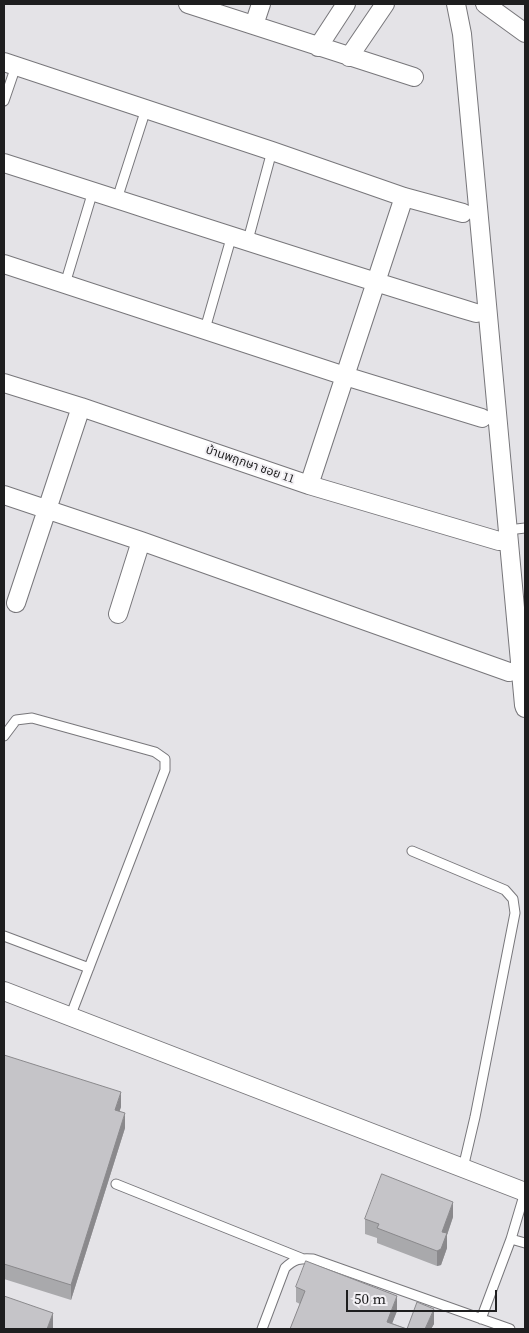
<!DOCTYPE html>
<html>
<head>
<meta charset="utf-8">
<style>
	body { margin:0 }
	#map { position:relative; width:529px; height:1333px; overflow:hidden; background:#e4e3e7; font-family:"Source Serif 4",serif }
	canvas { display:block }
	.frame { position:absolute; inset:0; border:5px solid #1e1e1f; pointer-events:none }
	.scale { position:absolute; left:346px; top:1290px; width:151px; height:22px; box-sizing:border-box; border:2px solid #1e1e1f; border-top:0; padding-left:6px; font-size:15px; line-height:18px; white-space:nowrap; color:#1e1e1f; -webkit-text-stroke:4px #f2f0f4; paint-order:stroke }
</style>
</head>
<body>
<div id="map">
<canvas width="529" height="1333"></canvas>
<div class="frame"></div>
<div class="scale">50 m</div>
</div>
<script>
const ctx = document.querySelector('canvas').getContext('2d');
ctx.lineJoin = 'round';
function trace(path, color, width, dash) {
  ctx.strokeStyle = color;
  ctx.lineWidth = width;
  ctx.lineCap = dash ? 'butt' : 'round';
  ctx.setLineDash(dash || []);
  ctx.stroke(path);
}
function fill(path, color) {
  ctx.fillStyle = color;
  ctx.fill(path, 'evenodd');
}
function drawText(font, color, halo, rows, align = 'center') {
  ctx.font = font + ' "Source Serif 4","Noto Sans Thai",serif';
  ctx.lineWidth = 4;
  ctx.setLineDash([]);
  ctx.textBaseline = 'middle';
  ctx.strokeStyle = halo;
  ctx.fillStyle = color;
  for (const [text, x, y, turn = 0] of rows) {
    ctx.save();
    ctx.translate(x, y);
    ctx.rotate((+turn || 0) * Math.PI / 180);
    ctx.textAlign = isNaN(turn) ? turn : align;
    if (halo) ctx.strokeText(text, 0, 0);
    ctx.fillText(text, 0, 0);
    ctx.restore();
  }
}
const lane = new Path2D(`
	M4 101 16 66
	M117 199 146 109
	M248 240 272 151
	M65 284 93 191
	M205 329 232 235
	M508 530 525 528
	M4 736 16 720 32 718 155 752 165 759V770L70 1017
	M412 851 505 890 513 899 515 913 475 1117 463 1168
	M4 936 89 968
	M116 1184 301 1258
	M511 1239 525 1243
	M481 1319 511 1239 525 1192
	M262 1329 285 1268C294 1259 300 1258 313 1259L510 1329`);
const street = new Path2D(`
	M188 4 414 77
	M456 4 462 34 524 705 525 708
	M485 4 525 33
	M254 25 261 4
	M318 47 346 4
	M349 57 385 4
	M4 62 272 151 404 197 463 213
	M4 163C161 213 318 265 476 313
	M4 264 345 376 482 418
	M4 383 81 407 309 485 499 541
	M309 485 404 197
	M4 495 141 541 509 672
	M16 603 81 407
	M118 614 141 541
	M4 991 525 1192`);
trace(lane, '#78777b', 11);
trace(street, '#78777b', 20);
trace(lane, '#fff', 9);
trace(street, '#fff', 18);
fill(new Path2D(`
	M4 1055 121 1107 119 1111 125 1128 71 1300 4 1279Z
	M453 1217 447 1235V1248L441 1265 437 1266 377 1243V1238L365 1234V1219Z
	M296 1287 397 1311 392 1323 407 1329 434 1324 431 1329H290L300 1304 296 1302Z`), '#a9a9ac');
fill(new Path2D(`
	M121 1092V1107L115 1125V1110Z
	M125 1113V1128L71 1300V1285Z
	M453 1202V1217L447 1235V1248L441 1265 437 1266V1251L442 1232Z
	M397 1296V1311L390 1329 387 1322Z
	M434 1309V1324L431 1329H425Z
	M53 1313V1329H47Z`), '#8a898c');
const building = new Path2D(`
	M4 1055 121 1092 115 1110 125 1113 71 1285 4 1264Z
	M382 1174 453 1202 442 1232 447 1233 441 1249 437 1251 377 1228 379 1224 365 1219Z
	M306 1261 397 1296 387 1322 407 1329 417 1302 434 1309 425 1329H290L305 1291 296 1287Z
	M4 1296 53 1313 47 1329H4Z`);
fill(building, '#c5c4c8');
trace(building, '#8a898c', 1);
drawText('12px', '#1e1e1f', '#f2f0f4', [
	["บ้านพฤกษา ซอย 11",250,465,19]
]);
</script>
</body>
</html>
